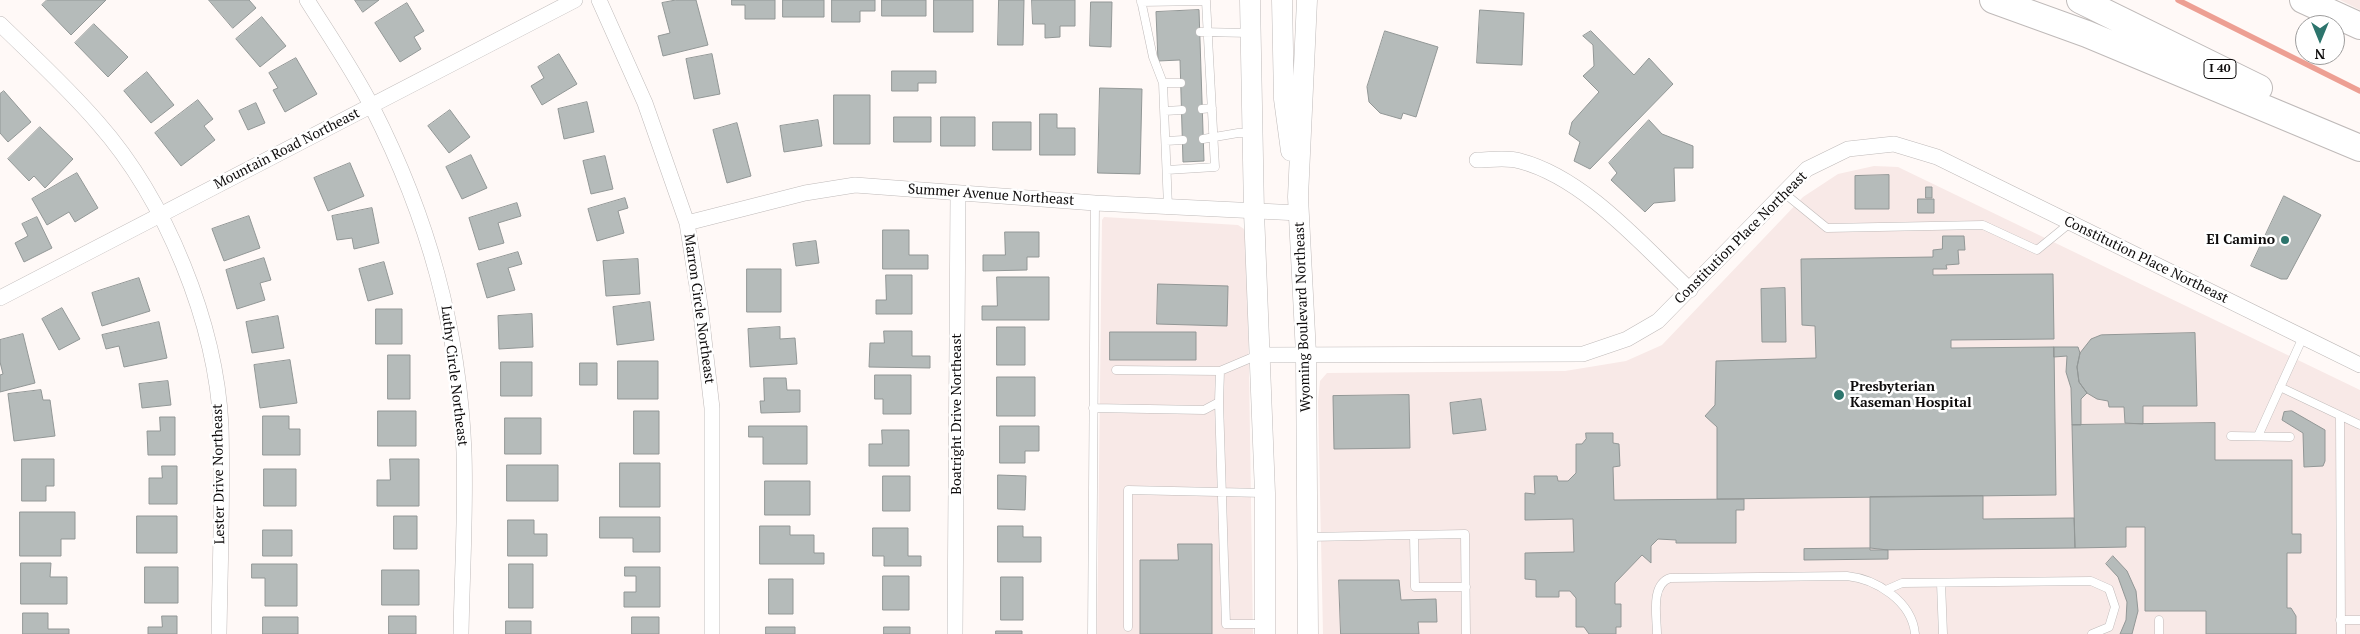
<!DOCTYPE html>
<html>
<head>
<meta charset="utf-8">
<style>
	body { margin:0 }
	#map { position:relative; width:2360px; height:634px; overflow:hidden; background:#fff9f7; font-family:"PT Serif",serif }
	canvas { display:block }
	.north { position:absolute; left:2295px; top:15px; width:50px; height:50px; box-sizing:border-box; background:#fff; border:1px solid #9e9d9d; border-radius:50%; rotate:180deg; font-size:14px; font-weight:700; line-height:20px; text-align:center; color:#0d0b0b }
	.north::after { content:''; display:block; margin:auto; width:18px; height:22px; background:#2d756d; clip-path:polygon(50% 0,100% 100%,50% 72%,0 100%) }
</style>
</head>
<body>
<div id="map">
<canvas width="2360" height="634"></canvas>
<div class="north">N</div>
</div>
<script>
const ctx = document.querySelector('canvas').getContext('2d');
ctx.lineJoin = 'round';
function fill(path, color) {
  ctx.fillStyle = color;
  ctx.fill(path, 'evenodd');
}
function trace(path, color, width, dash) {
  ctx.strokeStyle = color;
  ctx.lineWidth = width;
  ctx.lineCap = dash ? 'butt' : 'round';
  ctx.setLineDash(dash || []);
  ctx.stroke(path);
}
function drawText(font, color, halo, rows, align = 'center') {
  ctx.font = font + ' "PT Serif",serif';
  ctx.lineWidth = 5;
  ctx.setLineDash([]);
  ctx.textBaseline = 'middle';
  ctx.strokeStyle = halo;
  ctx.fillStyle = color;
  for (const [text, x, y, turn = 0] of rows) {
    ctx.save();
    ctx.translate(x, y);
    ctx.rotate((+turn || 0) * Math.PI / 180);
    ctx.textAlign = isNaN(turn) ? turn : align;
    if (halo) ctx.strokeText(text, 0, 0);
    ctx.fillText(text, 0, 0);
    ctx.restore();
  }
}
fill(new Path2D(`
	M2340 0H2360V10Z
	M1874 166 1898 167 2360 390V634H1323L1318 401 1320 381 1327 373 1565 371 1626 361 1662 345 1803 197 1838 174Z
	M1104 217 1238 225 1244 229 1247 238 1253 634H1097L1102 220Z`), '#f8e9e7');
trace(new Path2D(`
	M2178 0 2360 91`), '#ed9f93', 5.5);
const building = new Path2D(`
	M47 0H106L71 35 42 5Z
	M209 0H249L256 8 233 28Z
	M355 0H379L363 12Z
	M676 0H696L708 45 663 56 658 36 670 33 662 3Z
	M732 0H775V19H745V5H732Z
	M783 0H824V17H783Z
	M832 0H875V11H860V22H832Z
	M882 0H926V16H882Z
	M934 0H973V32H934Z
	M999 0H1024L1023 45H998Z
	M1032 0H1075V26H1060V37L1045 38V24H1033Z
	M1091 2H1112L1111 47 1090 46Z
	M407 3 424 31 414 37 421 49 400 62 375 23Z
	M1199 10 1204 161 1183 162 1180 60 1158 61 1156 12Z
	M1480 10 1524 13 1522 65 1477 63Z
	M262 17 286 46 260 67 236 39Z
	M94 24 128 57 108 77 75 43Z
	M1385 31 1438 47 1416 117 1403 113 1401 119 1380 113 1369 102 1367 87Z
	M1591 31 1634 75 1649 58 1673 84 1590 169 1574 161 1580 142 1569 134 1572 122 1599 92 1583 76 1594 66 1593 45 1583 36Z
	M559 54 577 84 542 105 531 86 544 78 538 67Z
	M712 54 720 94 694 99 686 59Z
	M296 58 317 94 285 112 273 90 278 88 269 73Z
	M892 71H936V83H918V91H892Z
	M147 72 174 105 151 123 124 91Z
	M1100 88 1142 89 1140 174 1098 173Z
	M4 91 31 122 8 142 0 133V94Z
	M834 95H870V144H834Z
	M198 100 213 119 204 126 215 140 181 166 155 133Z
	M587 102 594 132 564 139 558 109Z
	M256 103 265 123 248 130 239 111Z
	M450 110 470 137 449 153 428 126Z
	M1040 114H1057V128H1075V155H1040Z
	M894 117H931V142H894Z
	M941 117H975V146H941Z
	M818 120 822 146 784 152 780 126Z
	M1649 120 1662 134 1693 146V168H1674L1675 201 1654 203 1645 212 1611 180 1617 173 1609 163Z
	M993 122H1031V150H993Z
	M737 123 751 176 727 183 713 130Z
	M40 127 73 159 45 188 34 176 29 181 8 159Z
	M471 155 487 188 462 199 446 167Z
	M605 156 613 189 591 194 583 161Z
	M350 163 364 196 328 211 314 178Z
	M77 173 98 208 75 222 69 212 47 225 32 199Z
	M1889 175V209H1855V176Z
	M1926 187H1932V198H1926Z
	M2284 196 2321 215 2287 279H2281L2251 266Z
	M625 198 628 208 618 211 624 233 597 241 588 209Z
	M1918 199H1934V213H1918Z
	M517 203 521 216 498 223 504 243 479 250 469 218Z
	M372 208 379 243 354 249 352 238 337 240 332 216Z
	M249 216 260 248 224 261 212 229Z
	M37 217 52 248 24 262 15 243 28 236 22 224Z
	M883 230H909V255H928V269H883Z
	M1005 232H1039V257H1027V270L983 271V255H1005Z
	M1943 236H1964L1965 250H1958L1959 264 1946 265 1947 269H1933V275L2053 274 2054 339 1951 340V348L2054 347 2056 495 1717 499V427L1705 416 1715 405 1716 361 1816 358 1815 326 1802 325 1801 259 1933 257V250L1942 249Z
	M816 241 819 263 796 266 793 244Z
	M518 252 522 264 508 268 515 290 487 298 477 264Z
	M264 258 271 280 260 283 265 300 237 309 226 270Z
	M638 259 640 294 606 296 603 261Z
	M384 262 393 294 368 301 359 269Z
	M747 269H781V312H747Z
	M886 275H912V314H876V300H886Z
	M997 277H1049V320H982V306H997Z
	M139 278 150 311 102 326 92 293Z
	M1158 284 1228 286 1227 326 1157 324Z
	M1785 288 1786 342H1762L1761 289Z
	M650 302 654 340 617 345 613 307Z
	M62 308 80 339 59 350 42 319Z
	M376 309H402V344H376Z
	M532 314 533 347 499 349 498 316Z
	M278 316 284 348 252 353 246 322Z
	M159 322 167 358 124 367 119 346 106 349 102 335Z
	M780 327V339L795 338 797 364 750 367 748 329Z
	M997 327H1025V365H997Z
	M884 331H912V356H930V368L869 367 870 343H884Z
	M1110 332H1196V360H1110Z
	M2195 333 2197 406H2143V424L2125 423 2124 407H2109L2108 401 2097 399 2087 393 2079 382 2077 367 2080 353 2091 339 2101 335Z
	M23 334 35 383 0 392V375L3 374 0 362V340Z
	M2054 347H2078L2080 353 2077 367 2079 382 2087 393 2081 399V425H2072L2071 388 2066 372 2067 356 2054 357Z
	M388 355H410V399H388Z
	M290 360 297 403 260 408 254 365Z
	M618 361H658V399H618Z
	M501 362H532V396H501Z
	M580 363H597V385H580Z
	M875 375H911V414H883V399H875Z
	M997 377H1035V416H997Z
	M764 378H786L787 390H800V412L761 413 760 401H764Z
	M168 381 171 405 142 408 139 384Z
	M41 390 43 400H50L55 436 14 441 8 394Z
	M1409 395 1410 448 1334 449 1333 396Z
	M1481 399 1486 430 1453 434 1450 403Z
	M378 411H416V446H378Z
	M634 411H659V454H634Z
	M2292 411 2325 430V461L2323 466 2304 467 2303 433 2282 420 2284 412Z
	M263 416H289V429H300V455H263Z
	M160 417H175V455H148L147 431H160Z
	M505 418H541V454H505Z
	M2215 423V460H2292V534H2301V553H2287V608H2291L2296 616V634H2206V611H2145V527H2126V547L2075 548 2072 425Z
	M749 426H807V464H763V437H749Z
	M1000 426H1039V451H1025V463H1000Z
	M882 430H909V466H869V444H882Z
	M1586 433H1613V443L1619 444 1620 466 1613 467 1614 500 1744 499V510H1736V543H1676V540L1658 539 1651 546V563L1642 555 1615 583V604H1621V627H1616V634H1589L1584 627H1576V598L1570 591H1559V597H1536V580L1525 579V553L1574 552 1573 519 1525 520V493L1535 494 1534 476H1557L1558 481H1568L1576 473V444H1582L1586 439Z
	M22 459H54V486H46V501H22Z
	M390 459H419V506H377V480H390Z
	M620 463H660V507H620Z
	M507 465H558V501H507Z
	M162 466H177V504H149V478H162Z
	M264 469H296V506H264Z
	M998 475 1026 476 1025 510 998 509Z
	M883 476H910V511H883Z
	M765 481H810V515H765Z
	M1983 496V519L2074 518 2075 548 1870 550V497Z
	M20 512H75V539H61V556H20Z
	M137 516H177V553H137Z
	M394 516H417V549H394Z
	M600 517H660V552H633V538H600Z
	M508 520H534V534H547V556H508Z
	M760 526H790V535H814V553H824V564H760Z
	M998 526H1023V537H1041V562H998Z
	M873 528H908V556H921V566H884V556H873Z
	M263 530H292V556H263Z
	M1178 544H1212V634H1140V560H1178Z
	M1870 548 1888 550V559L1804 560V549Z
	M2113 556 2127 571 2136 591 2138 611 2132 634H2120L2126 620 2127 602 2118 577 2106 564Z
	M21 563H51L50 577H67V604H21Z
	M252 564H297V606H265V578H252Z
	M509 564H533V608H509Z
	M145 567H178V603H145Z
	M625 567H660V607H624V592H636V576H625Z
	M382 570H419V605H382Z
	M883 576H909V610H883Z
	M1001 577H1023V620H1001Z
	M769 579H793V614H769Z
	M1339 580H1399L1401 600 1436 599 1437 622H1418L1419 634H1341Z
	M23 613H48V629H69V634H23Z
	M162 616H177V634H148V627H162Z
	M389 616H416V634H389Z
	M263 617H298V634H263Z
	M632 617H659V634H632Z
	M506 621H531V634H506Z
	M766 627H795V634H766Z
	M884 627H910V634H884Z
	M996 631H1022V634H996Z`);
fill(building, '#b5bbba');
trace(building, '#929796', 1);
const lane = new Path2D(`
	M1141 0 1153 57 1163 83 1168 207
	M1141 2 1206 1 1215 167 1167 170
	M1200 32 1250 33
	M1163 83H1181
	M1202 109 1212 108
	M1165 111 1182 110
	M1203 139 1238 133H1251
	M1166 141 1183 140
	M1784 193 1827 228 1983 225 2037 250 2070 223
	M1116 370 1220 371 1258 355
	M2280 387 2360 425
	M1219 402 1226 624H1263
	M1093 408 1204 410 1219 402 1220 371
	M2340 416 2341 634
	M2231 436 2290 437
	M2258 436 2303 337
	M1414 535 1415 587H1466
	M1309 537 1465 534 1466 634
	M1941 583 1943 634
	M1886 590 1902 583 2091 581 2109 589 2115 607 2109 627 2092 634
	M2159 620V634
	M2340 620H2360
	M1128 627V490L1263 493
	M1092 634 1095 203
	M1657 634C1657 617 1650 585 1670 578L1847 576C1876 579 1912 601 1915 634`);
const street = new Path2D(`
	M307 0C329 35 353 70 372 107 428 217 459 328 464 452 466 512 462 574 461 634
	M599 0 645 103 687 223 700 305 712 408V634
	M0 24C33 56 68 88 98 123 166 200 216 323 221 426 223 495 220 565 219 634
	M1477 160C1490 160 1507 157 1520 161 1585 178 1642 245 1690 290
	M687 223 805 193 855 185 1095 203 1299 213
	M0 298 575 0
	M1260 355 1583 354 1627 339 1658 321 1807 169 1848 149 1894 144 1937 157 2360 365
	M955 634 958 194`);
const secondary = new Path2D(`
	M1250 0 1254 212 1265 493V634
	M1282 0 1284 99 1291 151
	M1307 0 1298 197 1306 354 1308 634`);
const highway = new Path2D(`
	M1993 0 2087 34 2360 148
	M2080 0 2259 88
	M2303 0 2360 26`);
trace(lane, '#bfbab9', 9);
trace(street, '#bfbab9', 16);
trace(secondary, '#bfbab9', 21);
trace(highway, '#bfbab9', 28);
trace(lane, '#fff', 8);
trace(street, '#fff', 15);
trace(secondary, '#fff', 20);
trace(highway, '#fff', 26);
for (const [x, y, r, color] of [
	[2285,240,5,"#2d756d"],
	[1839,395,6,"#2d756d"]
]) {
  const dot = new Path2D();
  dot.arc(x, y, r, 0, 2 * Math.PI);
  ctx.fillStyle = color;
  ctx.fill(dot);
  trace(dot, '#fff', 2);
}
for (const [x, y, w] of [
	[2220,69,32]
]) {
  const box = new Path2D();
  box.roundRect(x - w / 2, y - 9.5, w, 19, 4);
  ctx.fillStyle = '#fff';
  ctx.fill(box);
  trace(box, '#0d0b0b', 1);
}
drawText('bold 12px', '#0d0b0b', null, [
	["I 40",2220,69]
]);
drawText('14px', '#0d0b0b', '#fff', [
	["Mountain Road Northeast",287,149,-27],
	["Summer Avenue Northeast",991,195,4],
	["Constitution Place Northeast",1741,238,-45],
	["Constitution Place Northeast",2146,260,26],
	["Marron Circle Northeast",699,309,82],
	["Wyoming Boulevard Northeast",1303,317,-92],
	["Luthy Circle Northeast",454,376,83],
	["Boatright Drive Northeast",957,414,-90],
	["Lester Drive Northeast",219,474,-91]
]);
drawText('bold 14px', '#0d0b0b', '#fff', [
	["El Camino",2275,240],
	["Presbyterian",1850,387,"left"],
	["Kaseman Hospital",1850,403,"left"]
], 'right');
</script>
</body>
</html>
